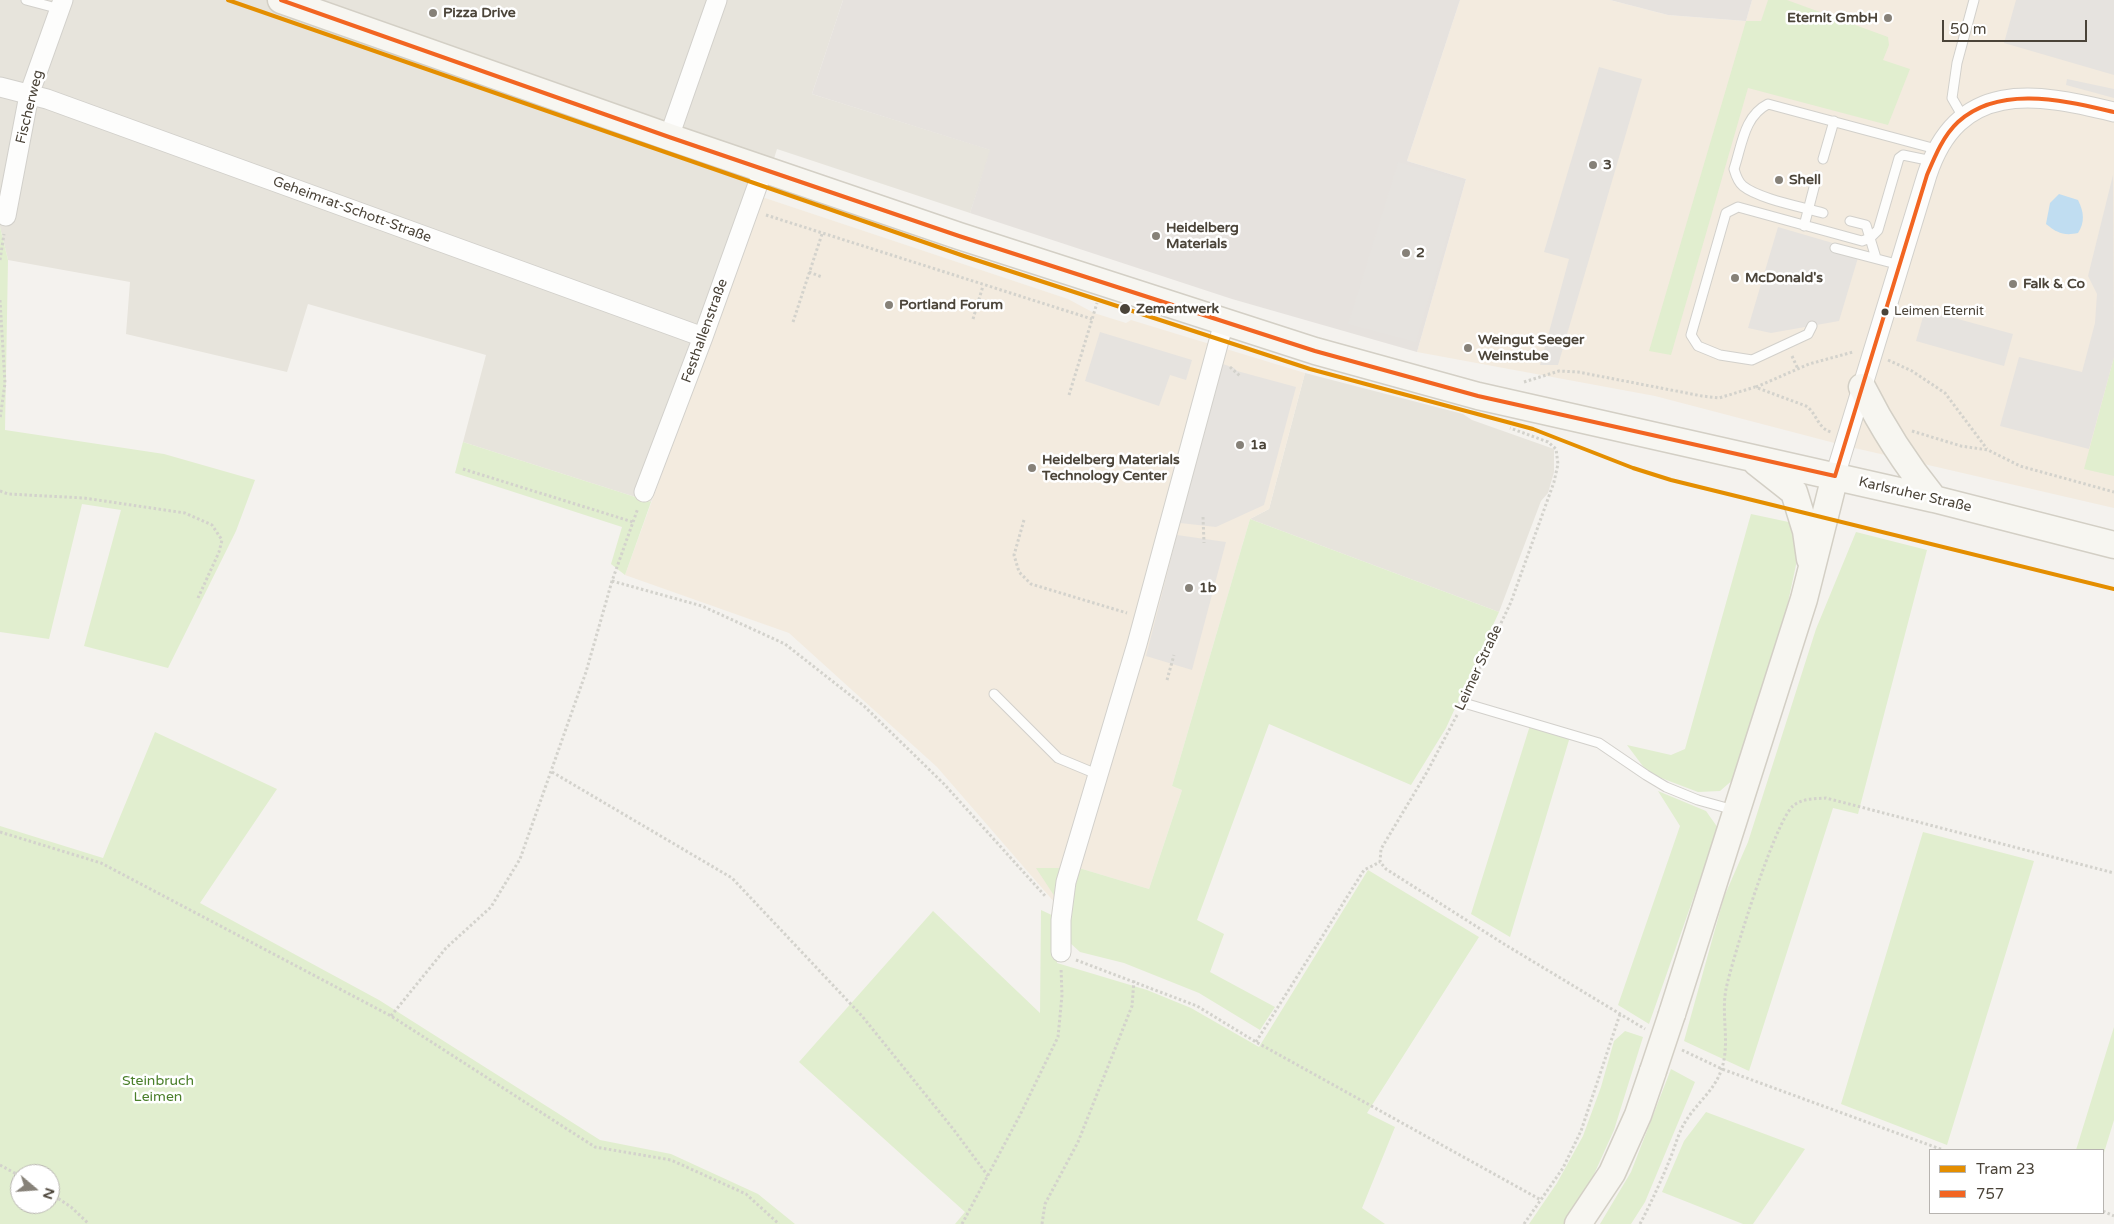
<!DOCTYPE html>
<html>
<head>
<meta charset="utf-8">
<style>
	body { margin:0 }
	#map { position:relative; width:2114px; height:1224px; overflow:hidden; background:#f4f2ee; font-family:"Varela Round",sans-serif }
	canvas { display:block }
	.legend { position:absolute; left:1929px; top:1149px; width:175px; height:65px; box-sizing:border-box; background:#fff; border:1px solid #b7b4b0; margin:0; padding:6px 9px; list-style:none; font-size:15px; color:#4b4439 }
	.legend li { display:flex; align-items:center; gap:10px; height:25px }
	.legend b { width:25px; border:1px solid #b7b4b0 }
	.north { position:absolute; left:10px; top:1164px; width:50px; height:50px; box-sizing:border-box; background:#fff; border:1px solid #b7b4b0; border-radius:50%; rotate:108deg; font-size:14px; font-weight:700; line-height:20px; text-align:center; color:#4b4439 }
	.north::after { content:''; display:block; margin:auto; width:18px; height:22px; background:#868178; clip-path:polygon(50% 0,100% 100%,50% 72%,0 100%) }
	.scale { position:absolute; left:1942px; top:20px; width:145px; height:22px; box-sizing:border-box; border:2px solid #4b4439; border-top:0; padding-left:6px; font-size:15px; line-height:18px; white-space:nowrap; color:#4b4439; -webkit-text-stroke:4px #fff; paint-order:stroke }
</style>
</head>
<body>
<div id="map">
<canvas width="2114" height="1224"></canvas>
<ul class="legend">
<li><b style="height:6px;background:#e48e00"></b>Tram 23</li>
<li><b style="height:6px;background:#f26522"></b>757</li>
</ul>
<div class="north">N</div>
<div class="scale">50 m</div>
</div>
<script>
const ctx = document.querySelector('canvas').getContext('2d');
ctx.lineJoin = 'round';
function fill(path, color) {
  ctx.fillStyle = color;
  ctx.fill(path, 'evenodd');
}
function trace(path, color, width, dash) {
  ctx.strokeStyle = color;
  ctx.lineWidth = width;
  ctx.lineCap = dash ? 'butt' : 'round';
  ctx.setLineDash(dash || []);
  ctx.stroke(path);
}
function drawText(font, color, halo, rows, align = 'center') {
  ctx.font = font + ' "Varela Round",sans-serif';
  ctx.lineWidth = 5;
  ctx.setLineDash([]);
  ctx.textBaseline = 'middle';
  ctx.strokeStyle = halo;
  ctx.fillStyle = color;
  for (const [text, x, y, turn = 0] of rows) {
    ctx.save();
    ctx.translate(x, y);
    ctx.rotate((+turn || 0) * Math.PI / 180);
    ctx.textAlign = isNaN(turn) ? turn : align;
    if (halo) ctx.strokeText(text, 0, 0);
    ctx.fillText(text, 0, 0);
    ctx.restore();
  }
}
fill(new Path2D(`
	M0 0H843L812 94 991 150 970 213 777 149 762 197 651 502 463 442 486 355 308 304 287 372 126 334 130 282 8 260 0 227Z
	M1305 373 1463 414 1472 420 1554 449V472L1548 493 1541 501 1499 612 1250 519 1269 509Z`), '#e7e4dc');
fill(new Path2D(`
	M1460 0H1610L1668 15 1746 21 1752 0H2114V508L1846 446 1655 396 1417 352 1466 179 1407 161Z
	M762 197 1068 299 1094 313 1126 323 1131 320 1305 373 1269 509 1250 519 1172 786 1182 790 1149 889 1079 868 1073 899 1055 903 937 767 789 633 625 575Z`), '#f3ebdf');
fill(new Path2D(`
	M843 0H1460L1407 161 1466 179 1417 352 1232 299 970 213 990 150 812 94Z
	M1610 0H1752L1746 21 1668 15Z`), '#e6e2de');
fill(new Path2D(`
	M1768 0H1787L1888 37 1889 45 1883 60 1910 69 1888 125 1748 88 1671 355 1649 351 1746 21H1761Z
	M0 227 8 260 5 430 164 454 255 480 236 531 168 668 84 646 121 510 82 504 49 639 0 632Z
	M2114 357V476L2084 469Z
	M463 442 651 502 625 575 611 564 622 527 455 473Z
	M1751 514 1798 524 1796 565 1787 607 1735 778 1720 791 1698 792 1648 773 1627 745 1671 755 1685 749Z
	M1250 519 1499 612 1446 728 1411 785 1269 724 1197 920 1224 934 1210 972 1275 1007 1260 1030 1199 993 1124 963 1080 952 1069 942 1073 899 1079 868 1149 889 1182 790 1172 786Z
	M1856 532 1927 550 1858 814 1833 808 1749 1071 1684 1041 1724 897 1748 842 1816 629Z
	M1532 719 1572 730 1510 937 1471 914Z
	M155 732 277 789 200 903 379 1000 600 1140 671 1154 758 1194 795 1224H0V826L103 858ZM20 1174H50V1204H20Z
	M1658 791 1706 811 1718 828 1649 1024 1618 1005 1680 826Z
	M1923 832 2034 861 1947 1145 1841 1104Z
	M1036 868H1065L1055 897Z
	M1368 870 1479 937 1367 1113 1395 1127 1362 1208 1385 1224H955L965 1212 799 1062 933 911 1040 1013 1041 910 1058 918 1057 963 1147 990 1191 1008 1259 1047Z
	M2114 1027V1120L2103 1156V1150H2076Z
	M1625 1031 1643 1037 1614 1130 1577 1212 1566 1224H1529L1557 1183 1583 1136 1601 1087 1614 1041Z
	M1671 1069 1695 1082 1645 1202 1631 1224H1600L1631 1172Z
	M1706 1112 1805 1149 1753 1224H1743L1662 1192 1684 1141Z`), '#e1eecf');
fill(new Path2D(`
	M2016 0H2114V75L2004 43Z
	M1599 67 1642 79 1558 365H1540L1569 259 1544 252Z
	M2067 79 2114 89V98L2066 85Z
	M1398 162 1464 181 1416 342 1348 324Z
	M2113 175 2114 357 2089 449 2000 426 2019 357 2082 372 2095 323 2097 294 2088 276Z
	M1778 227 1860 251 1839 321 1771 333 1748 328Z
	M1925 310 2013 334 2004 366 1916 341Z
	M1100 332 1192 360 1186 380 1170 375 1159 406 1085 381Z
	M1223 364 1234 368 1237 371 1296 387 1264 505 1216 527 1180 523Z
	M1177 535 1226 542 1192 670 1146 656Z`), '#e6e3df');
fill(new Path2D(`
	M2059 194 2078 200C2084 212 2085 222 2078 233 2064 236 2057 233 2046 224L2050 203Z`), '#c0ddf1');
const service = new Path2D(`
	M26 0 60 9
	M1963 117 1952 98 1957 63 1974 0
	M1823 159 1834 121
	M1823 213C1803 207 1759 199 1743 186 1738 182 1736 176 1734 169 1742 145 1744 116 1768 104L1936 149
	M1850 221 1866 225 1876 258
	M1804 226 1817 176
	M1835 248 1900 265
	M1812 326 1808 334 1752 360 1720 355 1698 346 1691 335 1726 213 1738 207 1862 241 1870 238 1878 230 1899 158 1903 155 1932 161
	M994 694 1058 758 1099 775
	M1464 703 1599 743 1646 775 1666 787 1698 800 1734 810`);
const minor = new Path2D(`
	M0 87 47 99 703 337
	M669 137 717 0
	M6 216 29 95 63 0
	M1835 476 1927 175C1958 80 2034 92 2114 112
	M644 492 703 337 763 170
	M1061 952V920L1066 882 1137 644 1224 322`);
const secondary = new Path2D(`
	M281 0 669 137 959 236 1315 351 1478 396 1934 499 2114 545
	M1862 387C1883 429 1904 462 1934 499
	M1756 462 1794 492 1806 531 1810 559
	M1672 1014 1804 599 1835 476
	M1578 1224 1612 1173 1638 1115 1653 1071`);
trace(service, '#d2d0cb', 11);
trace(minor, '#d2d0cb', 21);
trace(secondary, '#d3cfc5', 29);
trace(new Path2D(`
	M766 215 1092 319
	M0 260 4 234
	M809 272 822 277
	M0 300 5 383 0 419
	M973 319 983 286
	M793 322 822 234
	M1792 356 1798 369
	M1888 360 1912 371 1945 393 1987 449
	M1230 367 1240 376
	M1524 382 1559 371 1578 372 1702 396 1719 398 1755 387 1806 406C1817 413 1817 428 1831 432
	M1756 387 1809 364 1853 352
	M1069 395 1097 303
	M1912 431 1961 446 1988 450 2020 466 2114 492
	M463 469 633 522
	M0 491 8 494 84 498 185 513 212 525 222 540 219 552 198 598
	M1203 517 1204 543
	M1024 520 1014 555 1019 572 1031 584 1127 613
	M612 581 702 606 785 644 864 706 944 784 1046 897
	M1167 680 1174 655
	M1469 691 1511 602 1554 482 1558 464 1556 449 1548 442 1510 428
	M1457 715 1427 772 1381 849 1380 862 1386 869 1504 944 1645 1029
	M552 772 732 878 862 1016 954 1130 988 1176
	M0 832 101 863 391 1016 595 1147 671 1160 746 1194 779 1224
	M1076 960 1197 1006 1256 1042 1541 1200
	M391 1016 446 948 491 907 520 859 586 672 612 581 638 508
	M1256 1042 1364 870 1380 862
	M1682 1050 1722 1069 1943 1150
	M0 1165 20 1176
	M50 1193 71 1207 89 1224
	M2103 1211 2114 1216
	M962 1224 1020 1115 1058 1037 1062 995 1061 968
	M1042 1224 1045 1204 1078 1142 1132 1006 1134 980
	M1524 1224 1563 1168 1581 1131 1620 1014
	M1640 1224C1651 1203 1661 1181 1670 1159 1675 1147 1678 1134 1684 1124 1695 1104 1715 1091 1722 1068 1730 1042 1721 1016 1726 989 1732 960 1775 821 1793 806 1802 798 1815 799 1826 798L2114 873`), '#d3d2cc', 3, [2.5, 2.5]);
trace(service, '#fdfdfc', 9);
trace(minor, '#fdfdfc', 19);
trace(secondary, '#f7f6f1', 26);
const secondaryBridge = new Path2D(`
	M1653 1071 1672 1014`);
trace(secondaryBridge, '#d3cfc5', 29, []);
trace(secondaryBridge, '#f7f6f1', 26);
trace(new Path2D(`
	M281 0 669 137 959 236 1315 351 1478 396 1835 476
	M1835 476 1927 175C1935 156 1943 136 1958 122 2000 84 2065 101 2114 112`), '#f26522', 4);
trace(new Path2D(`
	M228 0 964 256 1310 369 1533 429 1633 468 1671 480 2114 589`), '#e48e00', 4);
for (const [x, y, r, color] of [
	[433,13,5,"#868178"],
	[1888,18,5,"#868178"],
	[1593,165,5,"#868178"],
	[1779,180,5,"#868178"],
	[1156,236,5,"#868178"],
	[1406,253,5,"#868178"],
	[1735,278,5,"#868178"],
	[2013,284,5,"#868178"],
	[889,305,5,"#868178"],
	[1125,309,6,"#4b4439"],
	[1885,312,4.5,"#4b4439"],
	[1468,348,5,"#868178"],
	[1240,445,5,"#868178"],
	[1032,468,5,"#868178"],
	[1189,588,5,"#868178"]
]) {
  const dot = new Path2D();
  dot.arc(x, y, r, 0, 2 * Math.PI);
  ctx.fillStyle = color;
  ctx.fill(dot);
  trace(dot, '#fff', 2);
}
drawText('13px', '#4b4439', '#fff', [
	["Leimen Eternit",1894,312]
], 'left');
drawText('bold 14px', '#4b4439', '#fff', [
	["Pizza Drive",443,13],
	["Eternit GmbH",1878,18,"right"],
	["3",1603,165],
	["Shell",1789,180],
	["Heidelberg",1166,228],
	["Materials",1166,244],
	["2",1416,253],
	["McDonald's",1745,278],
	["Falk & Co",2023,284],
	["Portland Forum",899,305],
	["Weingut Seeger",1478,340],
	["Weinstube",1478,356],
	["1a",1250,445],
	["Heidelberg Materials",1042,460],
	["Technology Center",1042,476],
	["1b",1199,588]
], 'left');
drawText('14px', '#4b4439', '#fff', [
	["Fischerweg",30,107,-76],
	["Geheimrat-Schott-Straße",352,210,20],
	["Festhallenstraße",705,331,-70],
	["Karlsruher Straße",1915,495,13],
	["Leimer Straße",1479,668,-65]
]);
drawText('bold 14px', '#4b4439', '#fff', [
	["Zementwerk",1136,309]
], 'left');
drawText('14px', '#4a7f2a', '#fff', [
	["Steinbruch",158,1081],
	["Leimen",158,1097]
]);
</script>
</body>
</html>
